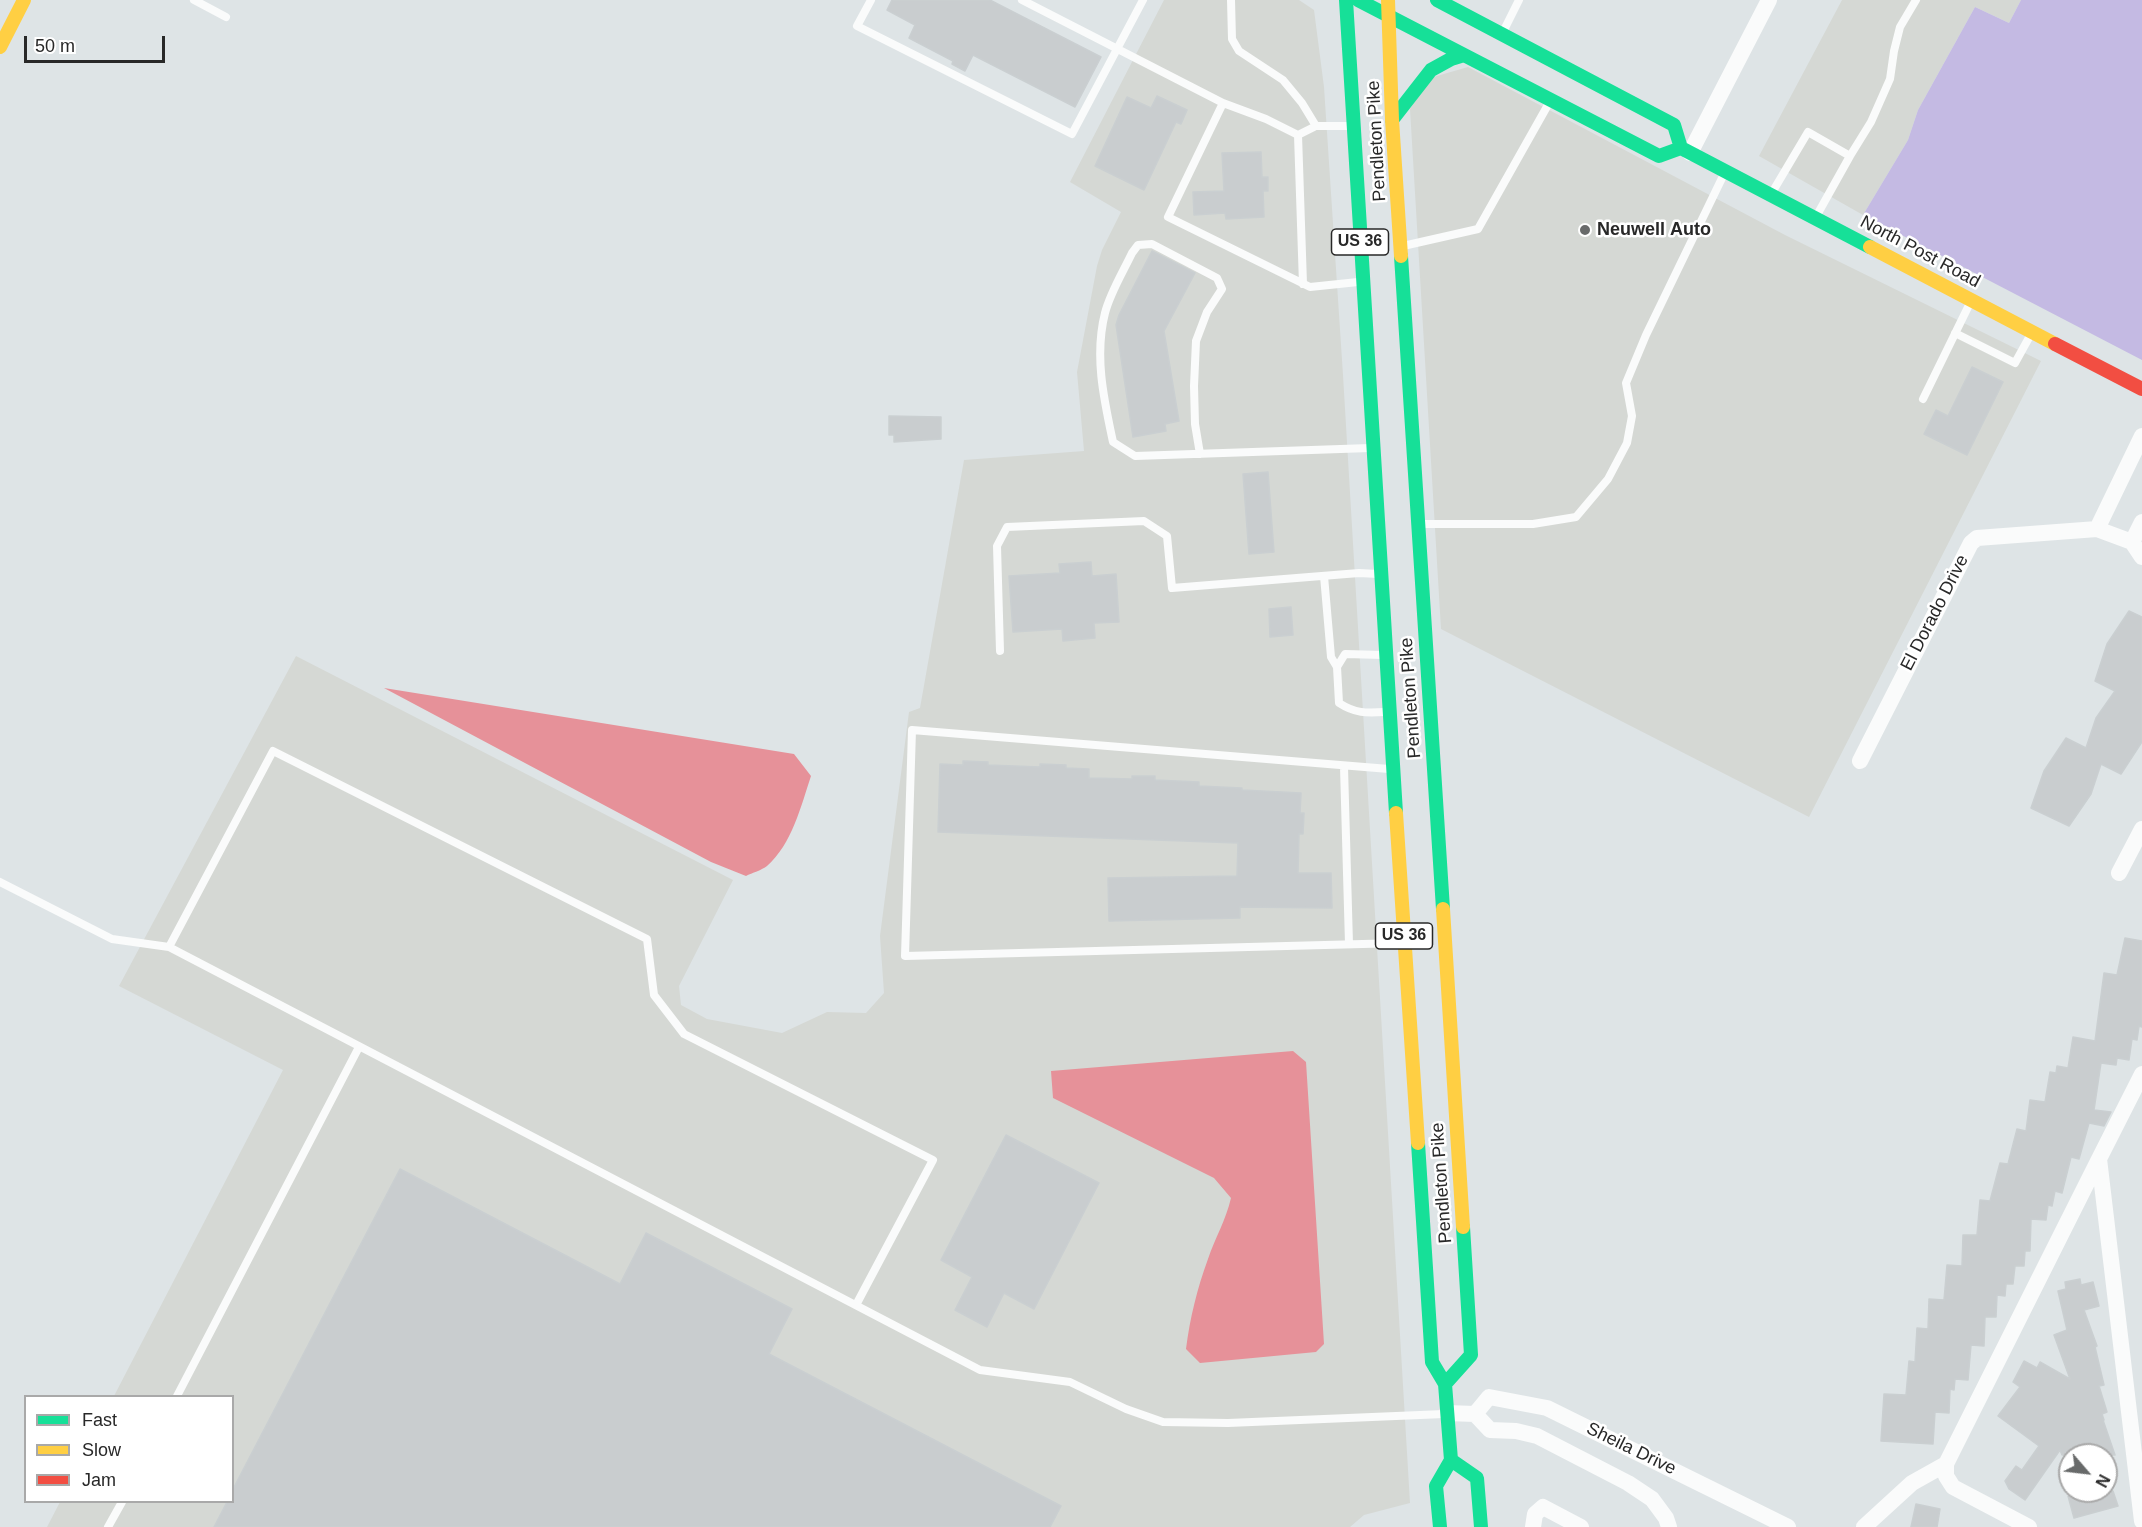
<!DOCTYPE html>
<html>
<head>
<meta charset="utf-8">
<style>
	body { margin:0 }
	#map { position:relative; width:2142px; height:1527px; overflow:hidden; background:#dee4e6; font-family:Helvetica,sans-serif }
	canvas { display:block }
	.legend { position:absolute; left:24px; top:1395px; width:210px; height:108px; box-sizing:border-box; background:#fff; border:2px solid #a9a9a9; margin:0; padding:8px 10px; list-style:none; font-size:18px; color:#282828 }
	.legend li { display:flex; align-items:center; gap:12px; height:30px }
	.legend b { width:30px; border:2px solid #a9a9a9 }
	.north { position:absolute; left:2058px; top:1443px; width:60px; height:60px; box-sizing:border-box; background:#fff; border:2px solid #a9a9a9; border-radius:50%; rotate:118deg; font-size:16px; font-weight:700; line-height:24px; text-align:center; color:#282828 }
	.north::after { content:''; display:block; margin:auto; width:21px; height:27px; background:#686a6a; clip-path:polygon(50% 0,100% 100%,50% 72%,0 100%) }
	.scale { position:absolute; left:24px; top:36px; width:141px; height:27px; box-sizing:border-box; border:3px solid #282828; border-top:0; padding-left:8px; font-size:18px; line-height:21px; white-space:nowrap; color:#282828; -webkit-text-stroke:4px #fff; paint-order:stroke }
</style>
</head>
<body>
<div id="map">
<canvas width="2142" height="1527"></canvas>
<ul class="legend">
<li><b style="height:8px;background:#16e098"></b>Fast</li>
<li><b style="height:8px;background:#ffcf43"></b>Slow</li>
<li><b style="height:8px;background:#f24e42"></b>Jam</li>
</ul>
<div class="north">N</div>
<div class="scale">50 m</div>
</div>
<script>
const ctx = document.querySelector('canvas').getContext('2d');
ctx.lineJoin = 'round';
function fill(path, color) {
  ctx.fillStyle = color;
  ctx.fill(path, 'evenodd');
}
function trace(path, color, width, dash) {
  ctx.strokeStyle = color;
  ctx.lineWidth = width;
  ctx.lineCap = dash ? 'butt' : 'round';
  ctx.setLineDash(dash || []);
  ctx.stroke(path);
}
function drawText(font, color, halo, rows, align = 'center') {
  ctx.font = font + ' Helvetica,sans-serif';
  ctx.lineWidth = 5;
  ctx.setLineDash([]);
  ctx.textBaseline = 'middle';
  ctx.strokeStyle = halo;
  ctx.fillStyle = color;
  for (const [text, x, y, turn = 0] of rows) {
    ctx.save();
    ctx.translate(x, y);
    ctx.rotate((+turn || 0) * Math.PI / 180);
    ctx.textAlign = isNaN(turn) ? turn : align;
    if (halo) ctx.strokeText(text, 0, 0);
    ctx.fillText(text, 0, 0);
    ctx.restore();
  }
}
fill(new Path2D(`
	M1164 0H1299L1314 10 1324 87 1343 375 1410 1503 1364 1515 1350 1527H47L60 1502H232V1396H114L283 1070 119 986 296 656 733 880 679 986 681 1005 707 1019 782 1033 827 1012 866 1013 884 993 880 936 909 712 920 708 964 460 1084 451 1077 372 1097 266 1102 250 1121 212 1070 182Z
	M1842 0H2021L2009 23 1975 7 1918 110 1908 140 1863 215 1759 156Z
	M1468 67 1785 235 2041 361 1809 817 1441 629 1410 109 1430 78Z`), '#d5d8d4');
fill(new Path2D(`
	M2021 0H2142V360L1863 215 1908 140 1918 110 1975 7 2009 23Z`), '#c4bae3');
fill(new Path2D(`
	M384 688 794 754 811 776C801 806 792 844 767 866 762 870 752 873 746 876L711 862Z
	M1293 1051 1306 1062 1324 1344 1316 1352 1200 1363 1186 1349C1190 1318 1197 1289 1208 1259 1215 1238 1226 1220 1231 1198L1214 1178 1053 1098 1051 1071Z`), '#e69199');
const building = new Path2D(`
	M892 0H990L1101 57 1075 107 973 55 965 71 952 64 953 61 909 38 915 25 887 10Z
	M1157 96 1187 110 1181 124 1176 122 1144 190 1095 166 1127 97 1151 108Z
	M1261 152 1262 177H1268V191H1263L1264 217 1226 219 1225 213 1194 215 1193 192 1224 191 1222 153Z
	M1152 251 1195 273 1164 331 1179 421 1165 424 1166 431 1133 437 1116 325 1119 315Z
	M1972 367 2003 382 1967 455 1924 434 1936 410 1948 416Z
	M889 416 941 417V439L894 442V435H889Z
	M1268 472 1274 552 1249 554 1243 474Z
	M1091 562 1092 576 1116 574 1119 622 1094 623 1095 638 1063 641 1062 629 1013 632 1009 576 1060 573 1059 564Z
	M1291 607 1293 635 1270 637 1269 609Z
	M2129 611 2142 617V742L2121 774 2101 764 2091 794 2069 826 2031 808 2044 771 2066 738 2086 748 2096 718 2115 691 2095 681 2107 644Z
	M963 761 988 762V765L1040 767V764L1066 765V768L1089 769V778L1132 779V776H1155V780L1199 782V786L1242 788V790L1301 793 1300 813H1304L1303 834H1299L1298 873H1331L1332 908 1240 907V918L1109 921 1108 878 1237 876 1238 843 938 832 940 764 963 765Z
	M2125 938 2142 941V1027L2139 1026 2137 1040 2132 1039 2129 1060 2117 1058 2116 1065 2101 1063 2094 1110 2111 1112 2104 1126 2089 1123 2079 1159 2071 1157 2062 1193 2055 1191 2052 1206 2048 1205 2046 1220 2031 1219 2030 1251H2025L2024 1266H2015L2013 1284H2006L2005 1296 1997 1295 1996 1317H1985L1984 1346 1971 1345 1968 1380 1955 1379 1954 1390 1950 1389 1949 1413 1935 1412 1933 1444 1881 1441 1884 1394 1906 1395 1909 1361 1915 1362 1917 1328 1928 1329 1929 1299 1944 1300 1947 1265 1962 1266 1963 1235H1977L1980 1200 1990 1201 2000 1163 2008 1164 2017 1129 2026 1131 2030 1100 2045 1102 2050 1072 2056 1073 2057 1066 2068 1068 2073 1037 2095 1041 2104 973 2117 975Z
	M1006 1135 1099 1183 1034 1309 1004 1293 987 1327 955 1310 972 1277 941 1260Z
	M400 1169 620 1284 646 1233 792 1309 769 1354 1061 1506 1050 1527H214L227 1502H232V1491Z
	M2080 1279 2081 1285 2093 1282 2099 1306 2084 1310 2097 1346 2095 1347 2104 1385 2099 1386 2107 1412 2102 1414 2104 1420H2103L2115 1455H2062L2060 1450 2025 1500 2009 1489 2005 1481 2016 1466 2022 1470 2039 1446 1998 1416 2020 1387 2013 1382 2024 1361 2037 1368 2040 1362 2070 1379 2054 1335 2067 1330 2058 1291 2066 1289 2065 1282Z
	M2074 1491H2113L2118 1506 2074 1518 2068 1496 2075 1494Z
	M1916 1504 1940 1509 1937 1527H1911Z`);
fill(building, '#c9cdcf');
trace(building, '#cacfd1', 1.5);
trace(new Path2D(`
	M194 0 226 17
	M871 0 857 26 1072 134 1143 0
	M1022 0 1223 103 1168 217 1310 287 1358 282
	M1231 0 1232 39 1239 51 1283 80 1302 103 1316 126
	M1503 32 1519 0
	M1223 103 1266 119 1298 135 1303 284
	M1298 135 1316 126H1349
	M1850 156 1871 122 1890 79 1894 51 1900 27 1916 0
	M1773 191 1808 132 1850 156 1817 215
	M1403 246 1478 229 1549 103
	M1955 333 2015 363 2031 334
	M1923 399 1970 303
	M1200 454 1195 424 1194 386 1196 341 1207 312 1222 289 1217 278 1152 244 1138 245 1132 253C1123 272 1110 293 1105 313 1094 356 1104 400 1113 442L1135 456 1370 448
	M1422 524H1533L1576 517 1608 479 1627 443 1632 416 1626 383 1646 335 1724 174
	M1324 576 1331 657 1337 667
	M1000 651 997 546 1007 527 1144 521 1167 536 1172 588 1359 573 1378 574
	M1383 655 1345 654 1337 667 1339 703C1356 714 1367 713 1386 712
	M1344 767 1349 944
	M1389 769 912 730 905 956 1401 943
	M0 882 112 939 169 947
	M856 1305 933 1160 684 1034 654 995 647 939 273 751 169 947 980 1370 1070 1382 1126 1409 1163 1422 1228 1423 1444 1414
	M177 1396 359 1047
	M108 1527 122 1502`), '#fafbfb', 8);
trace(new Path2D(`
	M1690 153 1769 0
	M2097 529 2142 436
	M2132 542 2142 522
	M1860 761 1971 543 1977 538 2097 529 2132 542 2142 557
	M2119 873 2142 829
	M2142 1074 2099 1159 2142 1521
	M1447 1413 1475 1414 1490 1430 1516 1431 1537 1436 1628 1483 1652 1499 1666 1518 1669 1527
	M1475 1414 1489 1397 1547 1408 1788 1527
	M1533 1527 1535 1514 1543 1507 1581 1527
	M1864 1527 1912 1483 1946 1464
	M2029 1527 1953 1487 1946 1476V1464L2099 1159`), '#fafbfb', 16);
trace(new Path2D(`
	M1346 0 1396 813
	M1358 0 1659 156 1681 148
	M1437 0 1674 125 1681 148 1870 247
	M1392 120 1431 70 1451 59 1464 55
	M1401 256 1443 909
	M1418 1143 1432 1362 1445 1384 1451 1460 1436 1486 1440 1527
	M1445 1384 1471 1355 1463 1227
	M1451 1460 1477 1478 1481 1527`), '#16e098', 14);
trace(new Path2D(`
	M1388 0 1392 120 1401 256
	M0 47 24 0
	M1870 247 2055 344
	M1396 813 1418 1143
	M1443 909 1463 1227`), '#ffcf43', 14);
trace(new Path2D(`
	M2055 344 2142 389`), '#f24e42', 14);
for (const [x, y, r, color] of [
	[1585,230,6,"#686a6a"]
]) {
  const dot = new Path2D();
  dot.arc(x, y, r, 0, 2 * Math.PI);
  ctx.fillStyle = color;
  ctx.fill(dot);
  trace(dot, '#fff', 2);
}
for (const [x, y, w] of [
	[1360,242,57],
	[1404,936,57]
]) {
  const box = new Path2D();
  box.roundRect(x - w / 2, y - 13, w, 26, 4.5);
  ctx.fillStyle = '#fff';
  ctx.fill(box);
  trace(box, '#282828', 1.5);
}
drawText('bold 16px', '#282828', null, [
	["US 36",1360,242],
	["US 36",1404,936]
]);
drawText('18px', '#282828', '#fff', [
	["Pendleton Pike",1377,141,-93],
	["North Post Road",1920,252,28],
	["El Dorado Drive",1935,613,-63],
	["Pendleton Pike",1411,698,-94],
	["Pendleton Pike",1442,1183,-94],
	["Sheila Drive",1631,1449,26]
]);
drawText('bold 18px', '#282828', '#fff', [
	["Neuwell Auto",1597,230]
], 'left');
</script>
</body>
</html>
